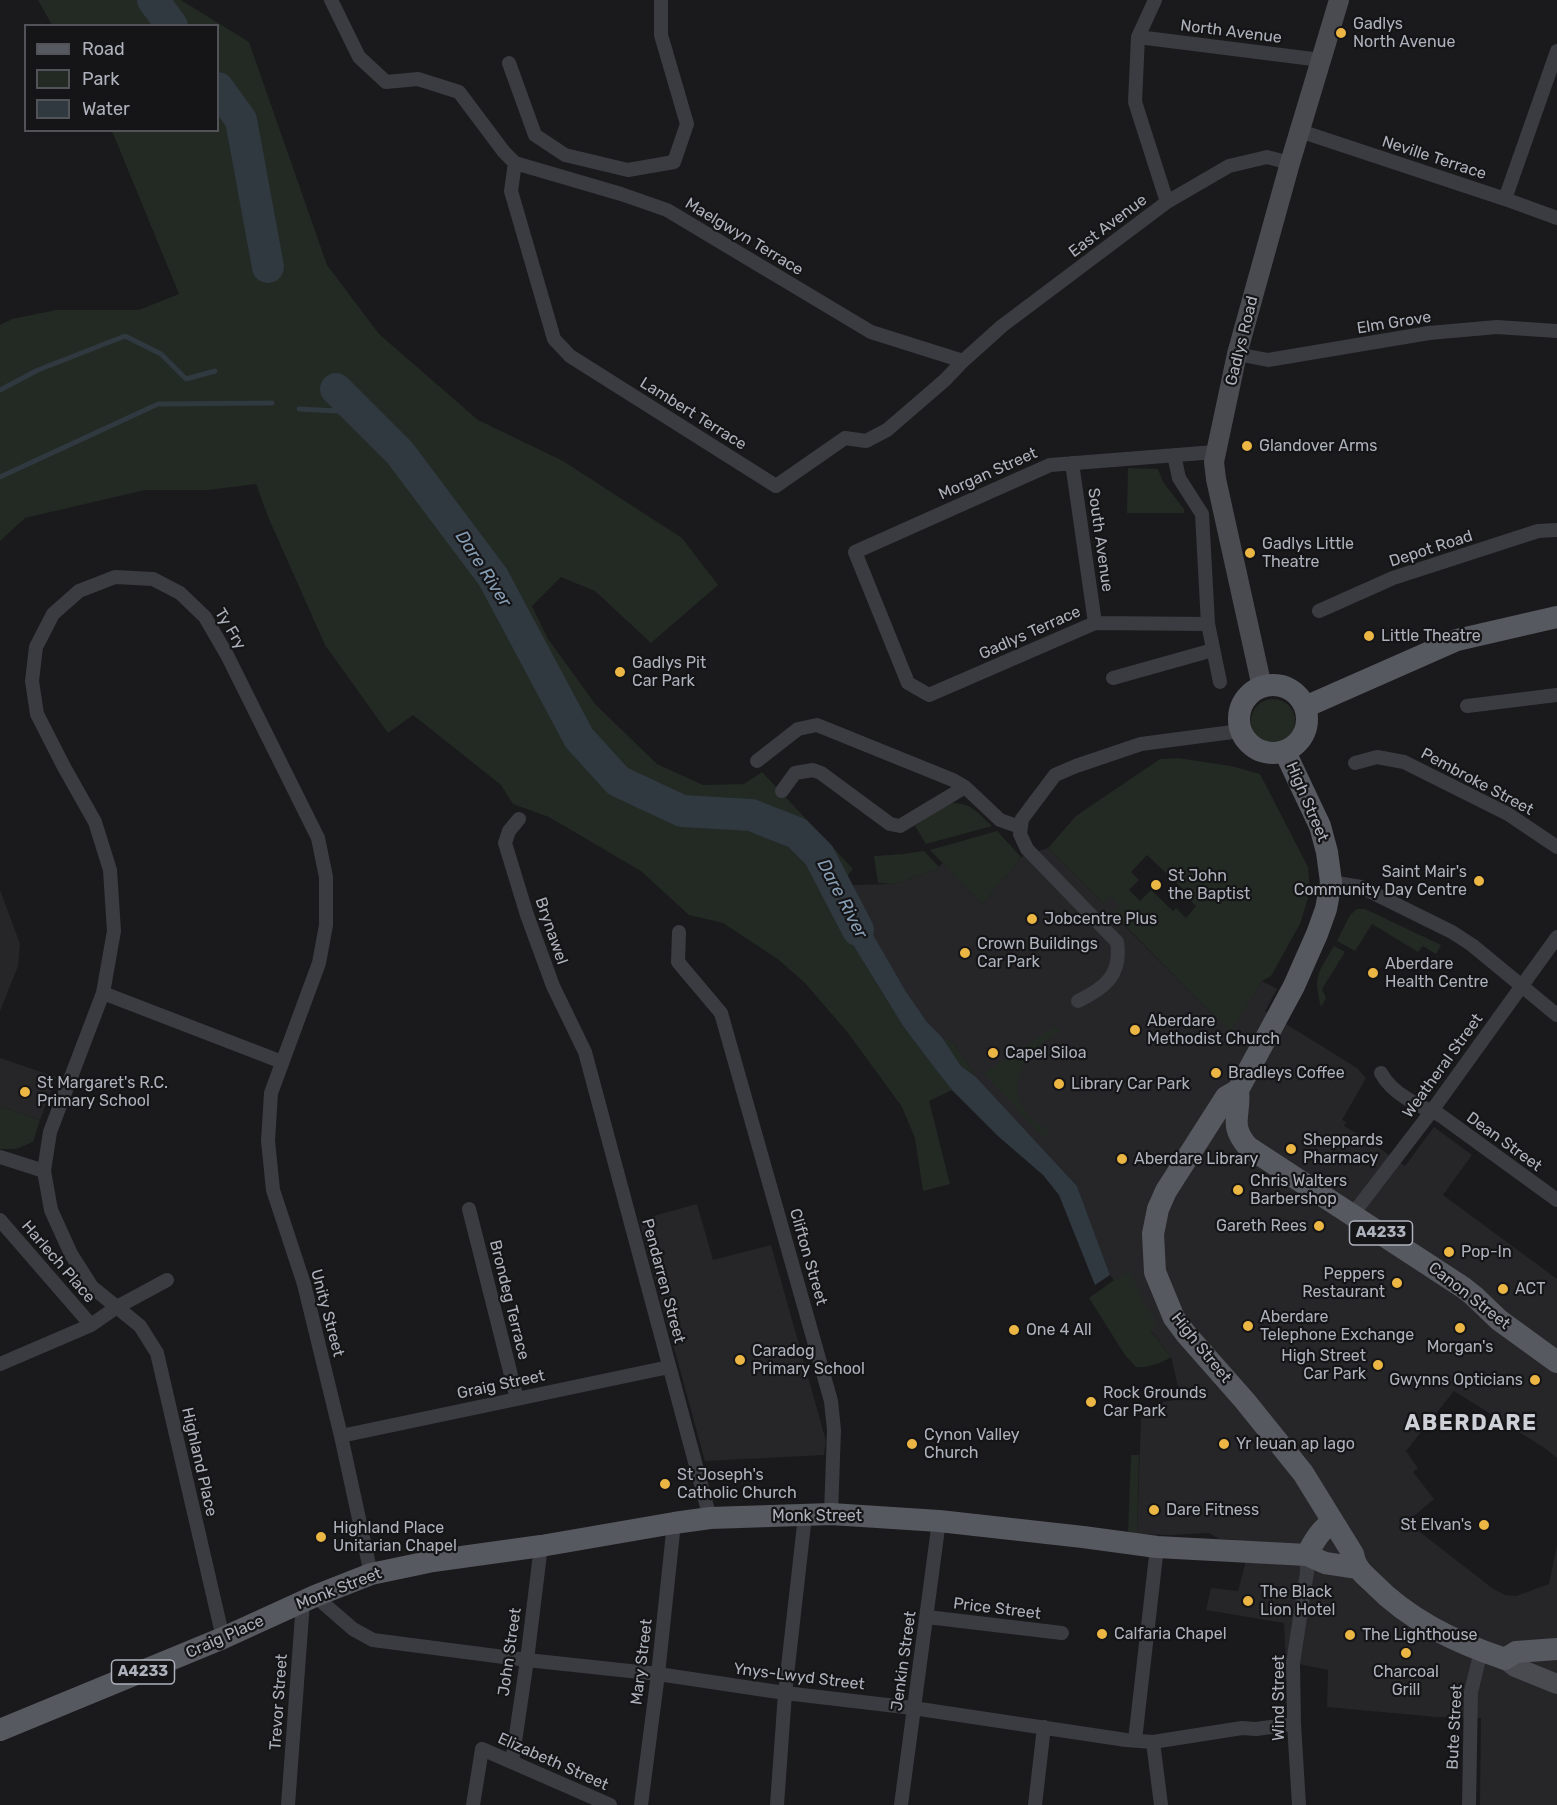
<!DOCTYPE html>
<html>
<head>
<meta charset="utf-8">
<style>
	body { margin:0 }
	#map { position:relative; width:1557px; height:1805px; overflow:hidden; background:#1a1a1c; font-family:Rubik,sans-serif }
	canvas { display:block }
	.legend { position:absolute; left:24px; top:24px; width:195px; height:108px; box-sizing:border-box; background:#151517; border:2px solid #525359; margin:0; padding:8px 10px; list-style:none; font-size:18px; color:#adb1bb }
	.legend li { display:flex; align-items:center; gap:12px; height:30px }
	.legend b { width:30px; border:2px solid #525359 }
</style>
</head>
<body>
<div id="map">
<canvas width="1557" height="1805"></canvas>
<ul class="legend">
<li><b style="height:8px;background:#575960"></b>Road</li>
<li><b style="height:16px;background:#222a23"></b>Park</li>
<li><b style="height:16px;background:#303840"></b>Water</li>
</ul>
</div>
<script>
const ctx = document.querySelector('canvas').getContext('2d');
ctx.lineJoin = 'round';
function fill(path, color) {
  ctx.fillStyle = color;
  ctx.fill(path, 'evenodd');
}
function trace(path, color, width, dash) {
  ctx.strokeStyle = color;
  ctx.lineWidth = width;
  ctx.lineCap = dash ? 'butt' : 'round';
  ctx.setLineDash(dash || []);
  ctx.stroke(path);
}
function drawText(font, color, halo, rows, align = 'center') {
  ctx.font = font + ' Rubik,sans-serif';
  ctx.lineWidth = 4.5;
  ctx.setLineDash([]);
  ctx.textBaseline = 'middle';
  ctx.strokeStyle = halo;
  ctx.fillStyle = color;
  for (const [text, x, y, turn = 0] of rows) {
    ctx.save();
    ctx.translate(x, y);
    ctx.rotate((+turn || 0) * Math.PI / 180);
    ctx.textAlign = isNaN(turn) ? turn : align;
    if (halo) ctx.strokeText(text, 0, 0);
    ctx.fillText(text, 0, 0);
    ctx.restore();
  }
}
fill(new Path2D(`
	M1048 848 1103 903 1111 895 1121 906 1113 914 1205 1007 1231 1030 1262 981 1277 989 1265 1011 1357 1068 1366 1078 1342 1120 1346 1122 1344 1126 1366 1139 1405 1166 1434 1127 1472 1155 1443 1195 1557 1279V1458L1546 1449 1454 1391 1406 1451 1418 1468 1413 1472 1434 1499 1407 1522 1492 1588 1505 1595 1516 1596 1549 1584 1557 1545V1805H1480L1481 1718 1436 1717 1327 1707 1328 1670 1299 1664 1286 1665 1284 1623 1206 1610 1211 1588 1238 1591 1246 1561 1237 1540 1219 1539 1209 1533 1170 1535 1137 1534 1141 1418 1162 1402 1181 1399 1171 1357 1110 1275 1077 1186 976 1077 953 1042 942 1037 927 1022 905 990 886 960 865 921 852 885 895 884 935 870 943 863 981 903 985 902 1003 878 1005 879 1021 857Z
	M0 890 20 944 18 966 0 1011Z
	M0 1058 56 1077 40 1120 0 1106Z
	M697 1204 713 1260 771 1245 826 1441 824 1455 705 1461 639 1220Z`), '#262629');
fill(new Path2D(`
	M38 0H181L249 42 327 265 379 334 478 420 563 461 682 538 718 585 651 643 595 591 561 577 532 606 548 639 596 705 657 764 703 785 744 784 762 772 853 869 826 901 903 1026 952 1090 929 1101 950 1184 923 1191 915 1138 902 1107 848 1033 805 983 779 960 723 923 689 915 641 871 549 817 513 804 501 785 413 715 388 733 325 645 269 519 256 484 208 490H145L25 518 0 541V325L12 319 56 310H139L179 294 112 131 218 130V26L52 25Z
	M1128 468 1158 469 1163 482 1184 509V513H1127Z
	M1251 721a22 22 0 1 1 44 0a22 22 0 1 1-44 0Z
	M1178 758 1231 766 1260 774 1308 867 1310 891 1300 924 1271 976 1262 981 1231 1031 1205 1007 1113 913 1120 906 1111 896 1103 903 1048 848 1076 816 1160 759ZM1147 855 1188 894 1186 896 1196 906 1186 918 1176 908 1173 911 1151 890 1140 901 1129 890 1139 880 1131 872Z
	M949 803C971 802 977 812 992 826L926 844 915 826 937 809Z
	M997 831 1021 857 1005 879 1003 878 985 902 981 903 930 850Z
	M924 851 939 867 935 870 895 884 878 883 874 856 903 854Z
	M1357 909H1365L1441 945 1436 954 1423 946 1418 952 1372 924 1355 951 1337 941 1350 915Z
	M1334 946 1345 952 1322 989 1326 998 1321 1007C1313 975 1318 973 1334 946Z
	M1056 1026 1060 1032C1031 1046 1004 1079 1025 1111 1030 1120 1042 1125 1050 1132L1044 1138 984 1073Z
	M942 1037 953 1042 976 1077 961 1066Z
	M0 1106 40 1120 33 1142 16 1149H0Z
	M1130 1272 1147 1309 1156 1321 1151 1331 1171 1357C1162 1363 1148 1368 1136 1367L1125 1355 1089 1298 1114 1280Z
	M1131 1455H1139L1137 1534 1128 1533Z`), '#222a23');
fill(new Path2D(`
	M850 881 865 921 905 990 927 1022 942 1037 961 1066 976 1077 1077 1186 1110 1275 1095 1285 1059 1195 1043 1175 999 1137 952 1090 934 1067 903 1026 826 901Z`), '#303840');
trace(new Path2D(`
	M0 390 38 370 125 336 161 354 186 379 215 371
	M299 409 359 412
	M0 477 158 404 272 403`), '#303840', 5);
trace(new Path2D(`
	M153 0 172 26
	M218 88 241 120 268 267
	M336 389 400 453 493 577 579 738 618 781 682 811 751 815 797 833 819 855 858 930`), '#303840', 32);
trace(new Path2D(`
	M331 0 359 57 386 82 418 79 459 92 504 152 515 163 621 194 667 210 871 332 963 361
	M1155 0 1138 37 1135 102 1167 202
	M1138 37 1321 60
	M509 63 535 135 565 155 628 170 674 162 687 124 661 35V0
	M1300 131 1505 199 1557 218
	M515 163 511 191 554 339 570 356 776 486 845 438 866 441 887 430 945 380 963 361 1002 326 1167 202 1229 166 1267 157 1290 163
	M1505 199 1557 51
	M1237 354 1268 360 1429 333 1497 327 1557 331
	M1174 455 1179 478 1202 514 1208 624 1095 623 929 695 908 683 855 552 1050 465 1215 452
	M1072 463 1095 623
	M1319 611 1393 578 1538 531 1557 530
	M1208 624 1220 682
	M1113 678 1213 650
	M1467 706 1557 695
	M757 761 798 729 817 725 953 780 965 787 1000 820 1020 827
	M1355 763 1377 757 1404 762 1508 814 1557 847
	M782 791 795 773 813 770 821 773 890 824 900 826 965 787
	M519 819 509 831 505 843 527 915 553 986 585 1052 710 1518
	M1331 882 1361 887 1452 932 1472 945 1557 1015
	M679 932 678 962 721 1013 831 1401 834 1430 831 1514
	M103 993 282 1062
	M1078 1001C1105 988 1122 975 1117 942L1027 849 1020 834 1022 819 1055 775 1076 766 1141 744 1240 731
	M1381 1073C1392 1094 1419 1106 1440 1115L1557 1200
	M0 1157 44 1171
	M469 1209 517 1399
	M1353 1214 1431 1112 1557 937
	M0 1220 91 1325
	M0 1364 91 1325 117 1307 167 1280
	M341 1436 669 1367
	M315 1596 353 1629 373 1640 527 1660 658 1674 785 1693 913 1708 1126 1740 1153 1742 1242 1728 1256 1729 1294 1724
	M927 1617 1062 1633
	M223 1638 157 1353 140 1326 92 1287 71 1254 51 1210 44 1171 50 1132 103 993 114 931 110 870 95 822 64 767 37 714 32 681 36 647 53 614 79 591 115 577 153 579 180 593 205 617 227 655 318 838 326 877V925L319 963 271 1093 268 1141 273 1190 304 1284 341 1436 371 1574
	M1135 1740 1157 1547
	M1153 1742 1161 1805
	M512 1762 527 1660 541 1546
	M288 1805 303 1602
	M473 1805 482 1749 610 1805
	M641 1805 658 1674 674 1523
	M777 1805 785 1693 805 1516
	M901 1805 939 1521
	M1035 1805 1044 1727
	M1299 1805 1294 1724 1293 1663 1307 1572V1555
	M1469 1805 1471 1692 1481 1651`), '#3b3c41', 14);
trace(new Path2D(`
	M1262 687 1216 479 1214 462 1237 354 1290 163 1339 0
	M1505 1659 1515 1667 1557 1684`), '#494b51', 20);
trace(new Path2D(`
	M1239 719a34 34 0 1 1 68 0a34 34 0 1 1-68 0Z
	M1305 707 1457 640 1557 617
	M1285 752 1320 826 1327 852 1331 882 1326 909 1317 934 1294 986 1238 1090 1226 1097 1166 1191 1158 1209 1153 1234 1155 1272 1174 1318 1186 1334 1245 1401 1303 1473 1353 1554C1354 1558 1355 1563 1358 1567 1361 1573 1369 1579 1374 1584 1410 1621 1457 1643 1505 1659L1516 1652 1557 1649
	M1238 1090C1241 1116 1228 1124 1248 1147L1464 1288 1474 1296 1499 1320 1557 1362
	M1307 1555C1313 1542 1320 1530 1332 1522
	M0 1730 223 1638 315 1596 371 1574 433 1561 541 1546 674 1523 710 1518 831 1514 939 1521 1083 1537 1157 1547 1307 1555 1325 1563 1358 1568`), '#575960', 22);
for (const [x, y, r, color] of [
	[1341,33,6,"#ebb643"],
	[1247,446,6,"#ebb643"],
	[1250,553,6,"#ebb643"],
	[1369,636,6,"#ebb643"],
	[620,672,6,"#ebb643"],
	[1479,881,6,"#ebb643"],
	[1156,885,6,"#ebb643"],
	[1032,919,6,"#ebb643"],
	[965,953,6,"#ebb643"],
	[1373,973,6,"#ebb643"],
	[1135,1030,6,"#ebb643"],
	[993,1053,6,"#ebb643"],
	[1216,1073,6,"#ebb643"],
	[1059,1084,6,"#ebb643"],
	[25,1092,6,"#ebb643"],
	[1291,1149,6,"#ebb643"],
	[1122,1159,6,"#ebb643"],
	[1238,1190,6,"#ebb643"],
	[1319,1226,6,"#ebb643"],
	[1449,1252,6,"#ebb643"],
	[1397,1283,6,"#ebb643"],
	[1503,1289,6,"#ebb643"],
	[1248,1326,6,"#ebb643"],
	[1460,1328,6,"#ebb643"],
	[1014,1330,6,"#ebb643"],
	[740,1360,6,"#ebb643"],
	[1378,1365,6,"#ebb643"],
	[1535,1380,6,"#ebb643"],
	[1091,1402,6,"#ebb643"],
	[912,1444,6,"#ebb643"],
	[1224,1444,6,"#ebb643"],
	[665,1484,6,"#ebb643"],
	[1154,1510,6,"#ebb643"],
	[1484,1525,6,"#ebb643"],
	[321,1537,6,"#ebb643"],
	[1248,1601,6,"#ebb643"],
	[1102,1634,6,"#ebb643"],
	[1350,1635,6,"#ebb643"],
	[1406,1653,6,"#ebb643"]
]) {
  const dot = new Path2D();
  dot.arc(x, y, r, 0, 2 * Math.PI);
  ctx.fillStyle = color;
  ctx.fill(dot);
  trace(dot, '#151517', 2);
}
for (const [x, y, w] of [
	[1381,1233,63],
	[143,1672,63]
]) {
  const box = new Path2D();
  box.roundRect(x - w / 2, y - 12, w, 24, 4.5);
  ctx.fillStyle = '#151517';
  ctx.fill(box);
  trace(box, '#adb1bb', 1.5);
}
drawText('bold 15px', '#adb1bb', null, [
	["A4233",1381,1233],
	["A4233",143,1672]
]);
drawText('16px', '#adb1bb', '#151517', [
	["Gadlys",1353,24],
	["North Avenue",1353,42],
	["Glandover Arms",1259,446],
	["Gadlys Little",1262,544],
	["Theatre",1262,562],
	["Little Theatre",1381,636],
	["Gadlys Pit",632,663],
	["Car Park",632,681],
	["Saint Mair's",1467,872,"right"],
	["Community Day Centre",1467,890,"right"],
	["St John",1168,876],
	["the Baptist",1168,894],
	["Jobcentre Plus",1044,919],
	["Crown Buildings",977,944],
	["Car Park",977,962],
	["Aberdare",1385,964],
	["Health Centre",1385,982],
	["Aberdare",1147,1021],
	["Methodist Church",1147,1039],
	["Capel Siloa",1005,1053],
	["Bradleys Coffee",1228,1073],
	["St Margaret's R.C.",37,1083],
	["Primary School",37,1101],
	["Library Car Park",1071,1084],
	["Sheppards",1303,1140],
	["Pharmacy",1303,1158],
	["Aberdare Library",1134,1159],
	["Chris Walters",1250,1181],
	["Barbershop",1250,1199],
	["Gareth Rees",1307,1226,"right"],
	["Pop-In",1461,1252],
	["Peppers",1385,1274,"right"],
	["Restaurant",1385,1292,"right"],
	["ACT",1515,1289],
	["Aberdare",1260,1317],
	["Telephone Exchange",1260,1335],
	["One 4 All",1026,1330],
	["Morgan's",1460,1347,"center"],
	["Caradog",752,1351],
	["Primary School",752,1369],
	["High Street",1366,1356,"right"],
	["Car Park",1366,1374,"right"],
	["Gwynns Opticians",1523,1380,"right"],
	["Rock Grounds",1103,1393],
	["Car Park",1103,1411],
	["Cynon Valley",924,1435],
	["Church",924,1453],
	["Yr Ieuan ap Iago",1236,1444],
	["St Joseph's",677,1475],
	["Catholic Church",677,1493],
	["Dare Fitness",1166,1510],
	["St Elvan's",1472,1525,"right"],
	["Highland Place",333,1528],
	["Unitarian Chapel",333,1546],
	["The Black",1260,1592],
	["Lion Hotel",1260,1610],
	["Calfaria Chapel",1114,1634],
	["The Lighthouse",1362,1635],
	["Charcoal",1406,1672,"center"],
	["Grill",1406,1690,"center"]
], 'left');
drawText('16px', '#adb1bb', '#151517', [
	["North Avenue",1231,32,7],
	["Neville Terrace",1434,158,18],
	["East Avenue",1108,226,-37],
	["Maelgwyn Terrace",744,237,31],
	["Elm Grove",1394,323,-9],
	["Gadlys Road",1242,341,-76],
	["Lambert Terrace",693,414,32],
	["Morgan Street",988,474,-24],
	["South Avenue",1100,540,82],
	["Depot Road",1431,549,-18],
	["Ty Fry",230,629,59],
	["Gadlys Terrace",1030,633,-24],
	["Pembroke Street",1477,782,28],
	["High Street",1307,802,67],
	["Brynawel",551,931,71],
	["Weatheral Street",1443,1066,-54],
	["Dean Street",1504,1142,36],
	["Clifton Street",808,1257,74],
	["Harlech Place",58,1262,49],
	["Pendarren Street",663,1281,75],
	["Canon Street",1469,1296,38],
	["Brondeg Terrace",509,1300,76],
	["Unity Street",327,1313,75],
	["High Street",1201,1348,51],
	["Graig Street",501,1385,-12],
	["Highland Place",199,1462,77],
	["Monk Street",817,1516],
	["Monk Street",339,1589,-21],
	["Price Street",997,1609,7],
	["Craig Place",225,1637,-24],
	["John Street",510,1652,-82],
	["Jenkin Street",904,1661,-82],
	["Mary Street",642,1662,-83],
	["Ynys-Lwyd Street",799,1677,7],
	["Wind Street",1279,1698,-90],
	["Trevor Street",279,1702,-86],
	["Bute Street",1455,1727,-87],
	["Elizabeth Street",553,1762,24]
]);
drawText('italic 18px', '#869db4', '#151517', [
	["Dare River",483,569,57],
	["Dare River",842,899,62]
]);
ctx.letterSpacing = '1.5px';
drawText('bold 22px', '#ced0d7', '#151517', [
	["ABERDARE",1471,1424]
]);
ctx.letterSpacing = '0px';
</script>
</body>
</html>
